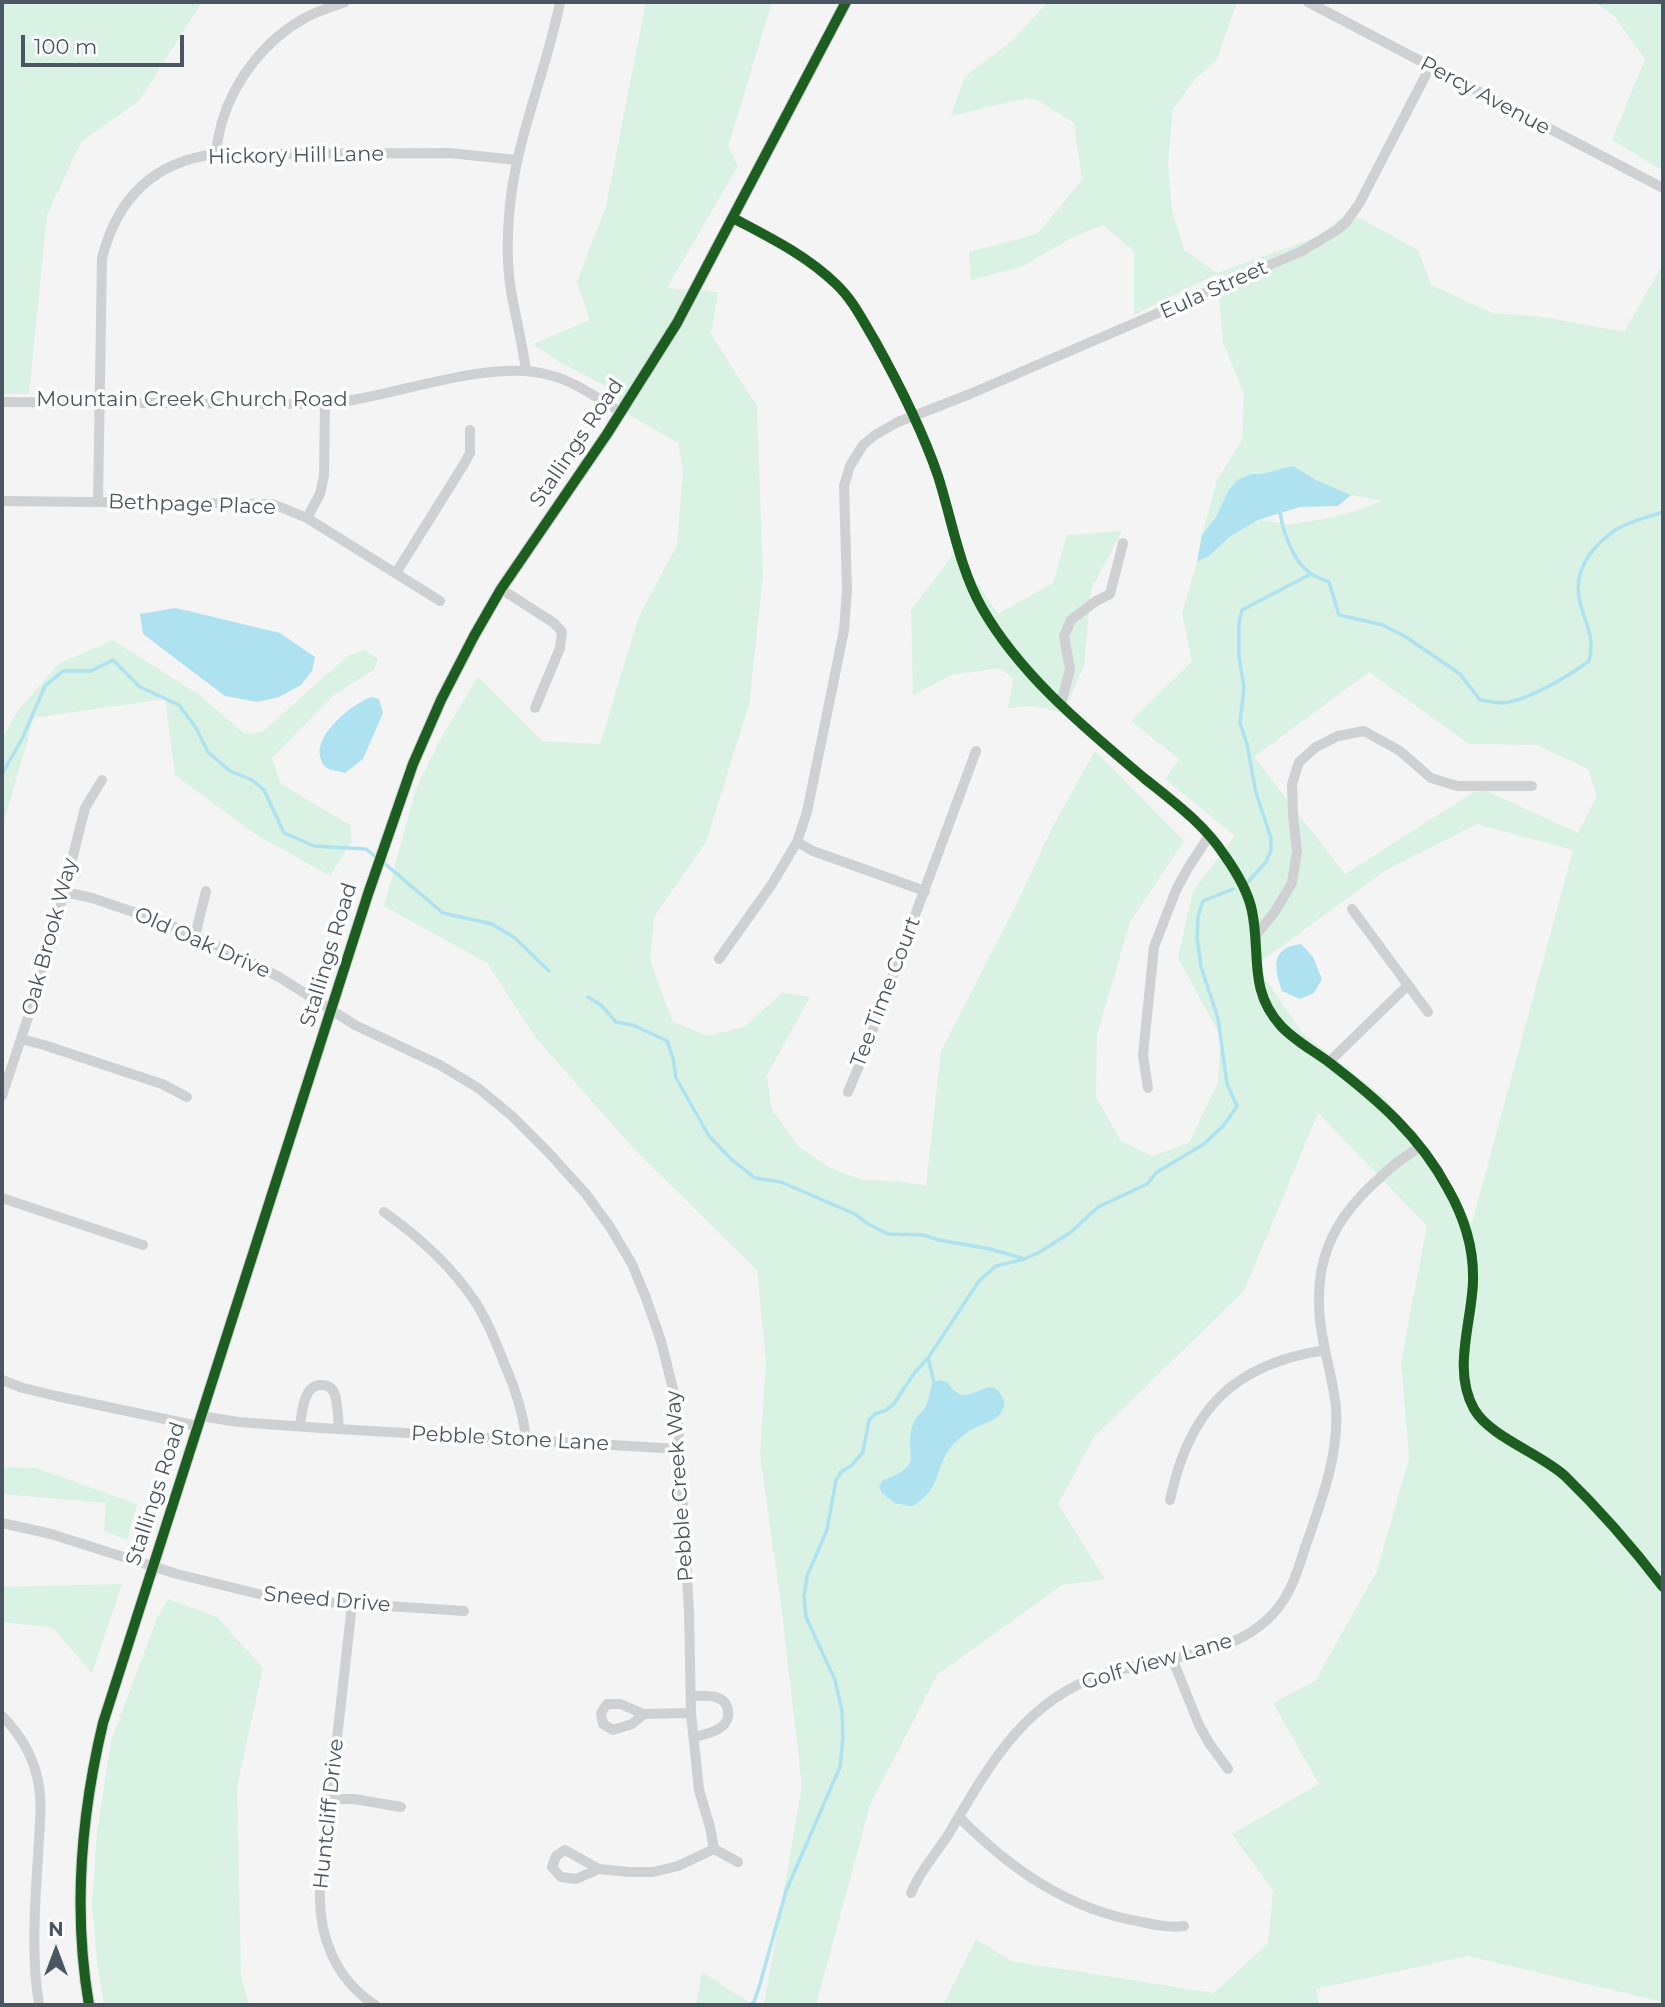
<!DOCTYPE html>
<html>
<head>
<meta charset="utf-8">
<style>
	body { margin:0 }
	#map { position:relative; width:1665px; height:2007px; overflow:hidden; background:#f4f4f4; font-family:Montserrat,sans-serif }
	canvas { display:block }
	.frame { position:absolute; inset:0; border:4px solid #4a5661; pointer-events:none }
	.north { position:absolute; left:21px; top:1916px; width:70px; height:70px; -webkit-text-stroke:5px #fff; paint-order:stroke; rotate:0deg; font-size:19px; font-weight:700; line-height:28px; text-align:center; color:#4a5661 }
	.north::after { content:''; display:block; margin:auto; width:24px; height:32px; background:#4a5661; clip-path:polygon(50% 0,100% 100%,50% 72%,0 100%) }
	.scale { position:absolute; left:21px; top:35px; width:163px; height:32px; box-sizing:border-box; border:4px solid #4a5661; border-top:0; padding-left:9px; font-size:21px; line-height:24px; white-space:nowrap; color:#4a5661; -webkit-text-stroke:5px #fff; paint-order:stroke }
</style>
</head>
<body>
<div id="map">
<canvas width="1665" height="2007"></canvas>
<div class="frame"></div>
<div class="north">N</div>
<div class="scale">100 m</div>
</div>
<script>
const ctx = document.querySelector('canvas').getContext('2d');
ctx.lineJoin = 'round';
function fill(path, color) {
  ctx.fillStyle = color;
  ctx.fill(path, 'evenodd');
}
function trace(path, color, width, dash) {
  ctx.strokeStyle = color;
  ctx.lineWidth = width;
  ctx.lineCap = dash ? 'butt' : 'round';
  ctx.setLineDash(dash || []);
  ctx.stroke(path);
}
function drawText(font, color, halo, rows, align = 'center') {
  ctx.font = font + ' Montserrat,sans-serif';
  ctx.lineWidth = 7;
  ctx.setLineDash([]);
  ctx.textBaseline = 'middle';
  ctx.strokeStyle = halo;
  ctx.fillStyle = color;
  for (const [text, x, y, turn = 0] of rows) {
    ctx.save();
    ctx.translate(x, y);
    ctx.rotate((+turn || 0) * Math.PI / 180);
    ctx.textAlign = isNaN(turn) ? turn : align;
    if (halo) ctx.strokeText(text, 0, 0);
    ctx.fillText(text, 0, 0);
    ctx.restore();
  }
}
fill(new Path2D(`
	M2 2H202L139 101 81 142 47 215 29 394H2Z
	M646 2H772L728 147 738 166 667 288 718 292 711 334 757 406 763 575 749 705 706 842 654 917 650 961 673 1022 708 1036 744 1027 782 993 810 997 767 1075 771 1108 798 1146 830 1168 862 1180 899 1181 926 1186 941 1051 1017 903 1053 826 1095 751 1184 841 1130 922 1097 1035 1096 1097 1121 1141 1152 1156 1189 1143 1218 1082 1221 1037 1178 958 1193 891 1235 836 1165 779 1179 759 1131 721 1192 661 1182 613 1197 562C1218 552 1232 531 1255 522 1266 517 1281 526 1292 524 1323 520 1353 513 1382 501L1351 495 1316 480 1293 467 1261 474H1251L1237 480 1228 491 1216 517 1202 535 1217 480 1242 440 1244 394 1223 342 1217 274 1134 315V252L1104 225 1075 236 1021 267 971 280 969 252 1037 234 1082 180 1074 123 1039 101 1027 98 951 116 965 76 1012 41 1048 2H1237L1216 61 1195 79 1173 109 1168 161 1172 210 1184 250 1217 273 1319 236 1348 212 1418 250 1431 285 1493 313 1544 317 1624 332 1663 264V2002L1468 1956 1316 1989 1319 2005H943L976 1939 1011 1961 1214 1993 1268 1943 1273 1891 1232 1834 1319 1784 1273 1703 1315 1681 1377 1571 1409 1458 1401 1362 1427 1226 1318 1113 1244 1291 1094 1437 1058 1504 1105 1579 1062 1585 937 1675 870 1805 816 2005H764L802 1786 781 1604 760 1455 766 1362 757 1270 634 1149 536 1038 487 963 384 906 416 788 441 738 478 677 542 741 600 744 639 616 677 545 683 470 678 443 631 416 604 385 561 363 533 344 590 320 577 282 606 206ZM1369 672 1469 744 1537 745 1588 769 1597 796 1578 833 1480 788 1345 874 1254 757ZM1477 824 1573 850 1472 1223 1426 1153 1384 1097 1303 1034 1256 965 1386 870Z
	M1595 2H1663V171L1612 140 1645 59 1615 17Z
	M1122 531 1091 590 1084 666 1063 713 1034 706 1008 708 1014 679 1000 668 951 675 913 695 911 610 956 551 998 614 1053 583 1067 535Z
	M113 640 199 695 245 734 262 732 349 655 365 650 378 659 374 670 335 694 272 758 281 784 350 825 352 841 330 876 255 834 175 775 165 699 34 718 2 828V739L18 711 58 664Z
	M2 1467 36 1468 137 1504 127 1540 104 1531 106 1503 2 1494Z
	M122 1584 92 1673 53 1628 2 1622V1587Z
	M168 1599 217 1617 263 1668 237 1786 241 1975 249 2005H104L97 1961 92 1904 97 1833 111 1741 156 1621Z
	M702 1972 753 2005H696Z`), '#d9f2e3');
fill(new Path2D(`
	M1293 466 1316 480 1351 495 1338 506 1300 507 1258 520 1231 536 1209 556 1197 562 1202 535 1216 517 1228 491 1237 480 1251 474H1261Z
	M176 608 280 633 315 657 312 671 301 685 279 697 257 702 225 696 143 634 140 614Z
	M371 697 379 699 383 713 363 759 345 773C340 771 333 771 329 769 323 766 321 761 320 756 315 734 352 704 371 697Z
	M1301 944 1313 957 1322 979 1314 993 1300 999 1282 991C1274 968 1270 948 1301 944Z
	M939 1380 947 1382C967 1413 984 1376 998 1391 1001 1394 1003 1397 1004 1401 1006 1418 986 1423 975 1428 968 1431 962 1436 957 1441 935 1460 943 1483 921 1500 919 1501 914 1506 912 1506 906 1507 903 1503 896 1504L882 1493 879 1487 882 1481C929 1462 902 1459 913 1424 916 1416 922 1413 926 1406 929 1400 930 1391 932 1384Z`), '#aee2f0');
trace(new Path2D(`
	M1280 512C1283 533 1294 564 1313 575 1318 578 1324 580 1329 582L1339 615 1383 625 1406 637 1460 674 1480 700C1488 701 1496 703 1503 703 1529 700 1567 677 1589 661 1596 634 1583 622 1579 597 1574 568 1594 544 1617 529 1630 521 1649 517 1663 512
	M2 774 22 739 45 686 63 671H91L113 660 140 687 179 705 196 728 208 752 230 771 252 780 264 790 284 833 314 846 366 849 378 859
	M384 863 443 913 492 924 515 938 549 971
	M1247 883 1266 862 1271 850V838L1256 793 1247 744 1240 723 1244 687 1239 657V623L1242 610 1311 574
	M588 997 601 1005 616 1022 633 1025 667 1041 673 1058 676 1078 709 1136 731 1159 755 1178 781 1182 855 1214 868 1224 888 1234 923 1235 939 1240 990 1249 1022 1258
	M928 1358 934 1382
	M750 2005 754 2002 760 1984 786 1891 840 1767 843 1738 842 1711 835 1680 806 1617 804 1596 807 1576 827 1530 836 1480 841 1472 852 1465 863 1452 869 1420 875 1414 886 1410 893 1405 915 1372 928 1358 979 1281 996 1266 1024 1259 1040 1252 1071 1232 1098 1207 1147 1184 1157 1172 1204 1144 1224 1125 1237 1106 1227 1084 1218 1018 1201 967 1197 937 1198 917 1203 901 1233 889`), '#aee2f0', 3.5);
trace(new Path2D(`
	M1308 2 1663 188
	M215 154C217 144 219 133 222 122 234 80 266 39 305 18 317 11 332 7 345 2
	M733 218C769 237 806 255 836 284 853 300 863 321 875 341 899 384 922 429 938 476 952 520 959 567 982 608 1021 676 1085 728 1144 778 1174 802 1204 824 1225 856 1237 873 1248 891 1252 911 1261 954 1248 990 1281 1026 1295 1041 1314 1051 1330 1063 1377 1099 1420 1136 1448 1189 1464 1217 1474 1248 1473 1281 1472 1322 1452 1370 1474 1409 1490 1437 1540 1453 1565 1476 1600 1510 1633 1548 1663 1587
	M526 370C522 343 516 318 511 291 507 266 507 241 509 216 514 142 546 74 560 2
	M2 402 299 404C319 403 339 403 358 399 413 389 496 360 549 375 575 381 598 399 621 412
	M2 501 273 504 307 518 440 601
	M98 502 102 258C117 199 153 162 215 154L449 153 517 160
	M307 518 320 494 324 476 325 402
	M396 573 464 464 470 453V430
	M501 589 554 623 562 632 560 648 535 708
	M1061 704 1070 669 1064 636 1071 620 1096 601 1110 594 1123 543
	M797 842 813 851 925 891
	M65 892 92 898 166 923 233 953 279 977 355 1025 440 1065 478 1088 512 1116 549 1153 586 1194 610 1227 632 1264 646 1298 661 1341 677 1405 689 1611 691 1713 699 1790 710 1827 714 1849 738 1862
	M195 936 206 891
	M1255 936 1274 913 1292 883 1297 851 1293 815 1292 784 1299 762 1316 747 1338 736 1364 731 1400 751 1431 778 1457 786H1532
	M719 959 772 884 797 842 807 812 844 630 847 590 844 486 850 466 863 445 875 435 898 422 970 394 1302 251 1337 230 1346 222 1359 204 1430 67
	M1408 985 1428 1012
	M21 1039 44 1045 162 1084 187 1097
	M1329 1062 1408 985 1352 909
	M1148 1088 1143 1055 1154 947 1176 890 1188 868 1209 836
	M848 1092 861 1061 976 751
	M2 1096 46 963 85 808 102 780
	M2 1198 143 1245
	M384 1212C418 1236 453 1268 476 1303 488 1322 496 1342 504 1363 515 1388 524 1413 526 1441
	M2 1380 23 1388 56 1396 198 1426
	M201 1416 238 1422 320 1428 680 1449
	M300 1426C302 1413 303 1384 322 1385 329 1385 333 1389 335 1395 338 1405 338 1418 339 1429
	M1170 1500C1189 1410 1233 1364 1325 1350
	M2 1523 51 1534 177 1574 279 1599 464 1611
	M352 1605 320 1889C318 1935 335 1979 375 2005
	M1172 1658 1199 1725 1209 1743 1228 1769
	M691 1696C705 1696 727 1693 728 1712 729 1718 726 1724 721 1727 715 1733 703 1734 695 1737
	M644 1714 632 1724 613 1730 603 1724 601 1713 607 1704H620L644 1714 691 1713
	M2 1716C20 1734 33 1756 38 1781 43 1805 39 1831 38 1856 35 1906 31 1955 39 2005
	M330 1799H354L401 1807
	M959 1817C1010 1869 1069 1910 1142 1922 1156 1925 1170 1928 1184 1926
	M599 1869 576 1879 561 1877 552 1867 556 1856 565 1850 599 1869 629 1872H653L678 1866 714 1849
	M911 1893C920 1871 935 1855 948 1835 988 1768 1022 1702 1101 1675 1163 1654 1243 1661 1283 1601 1295 1583 1300 1562 1307 1542 1322 1499 1339 1455 1336 1408 1333 1378 1323 1349 1320 1320 1314 1262 1332 1222 1374 1183 1382 1176 1389 1168 1398 1162 1405 1157 1412 1152 1420 1147`), '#ced0d2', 10);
trace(new Path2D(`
	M89 2005C73 1911 81 1815 103 1723L368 894 413 764 441 700 474 636 501 589 607 434 677 323 846 2`), '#ced0d2', 12);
trace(new Path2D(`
	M733 218C769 237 806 255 836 284 853 300 863 321 875 341 899 384 922 429 938 476 952 520 959 567 982 608 1021 676 1085 728 1144 778 1174 802 1204 824 1225 856 1237 873 1248 891 1252 911 1261 954 1248 990 1281 1026 1295 1041 1314 1051 1330 1063 1377 1099 1420 1136 1448 1189 1464 1217 1474 1248 1473 1281 1472 1322 1452 1370 1474 1409 1490 1437 1540 1453 1565 1476 1600 1510 1633 1548 1663 1587
	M89 2005C73 1911 81 1815 103 1723L368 894 413 764 441 700 474 636 501 589 607 434 677 323 846 2`), '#1b5e20', 10);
drawText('21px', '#4a5661', '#fff', [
	["Percy Avenue",1485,96,28],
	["Hickory Hill Lane",296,156,-1],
	["Eula Street",1214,290,-24],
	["Mountain Creek Church Road",192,400],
	["Stallings Road",577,443,-56],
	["Bethpage Place",192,505,2],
	["Oak Brook Way",50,937,-75],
	["Old Oak Drive",202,943,24],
	["Stallings Road",329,955,-73],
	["Tee Time Court",886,992,-69],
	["Pebble Stone Lane",510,1439,3],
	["Pebble Creek Way",680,1486,-94],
	["Stallings Road",156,1494,-72],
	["Sneed Drive",327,1600,5],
	["Golf View Lane",1157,1662,-16],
	["Huntcliff Drive",329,1814,-84]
]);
</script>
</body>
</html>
